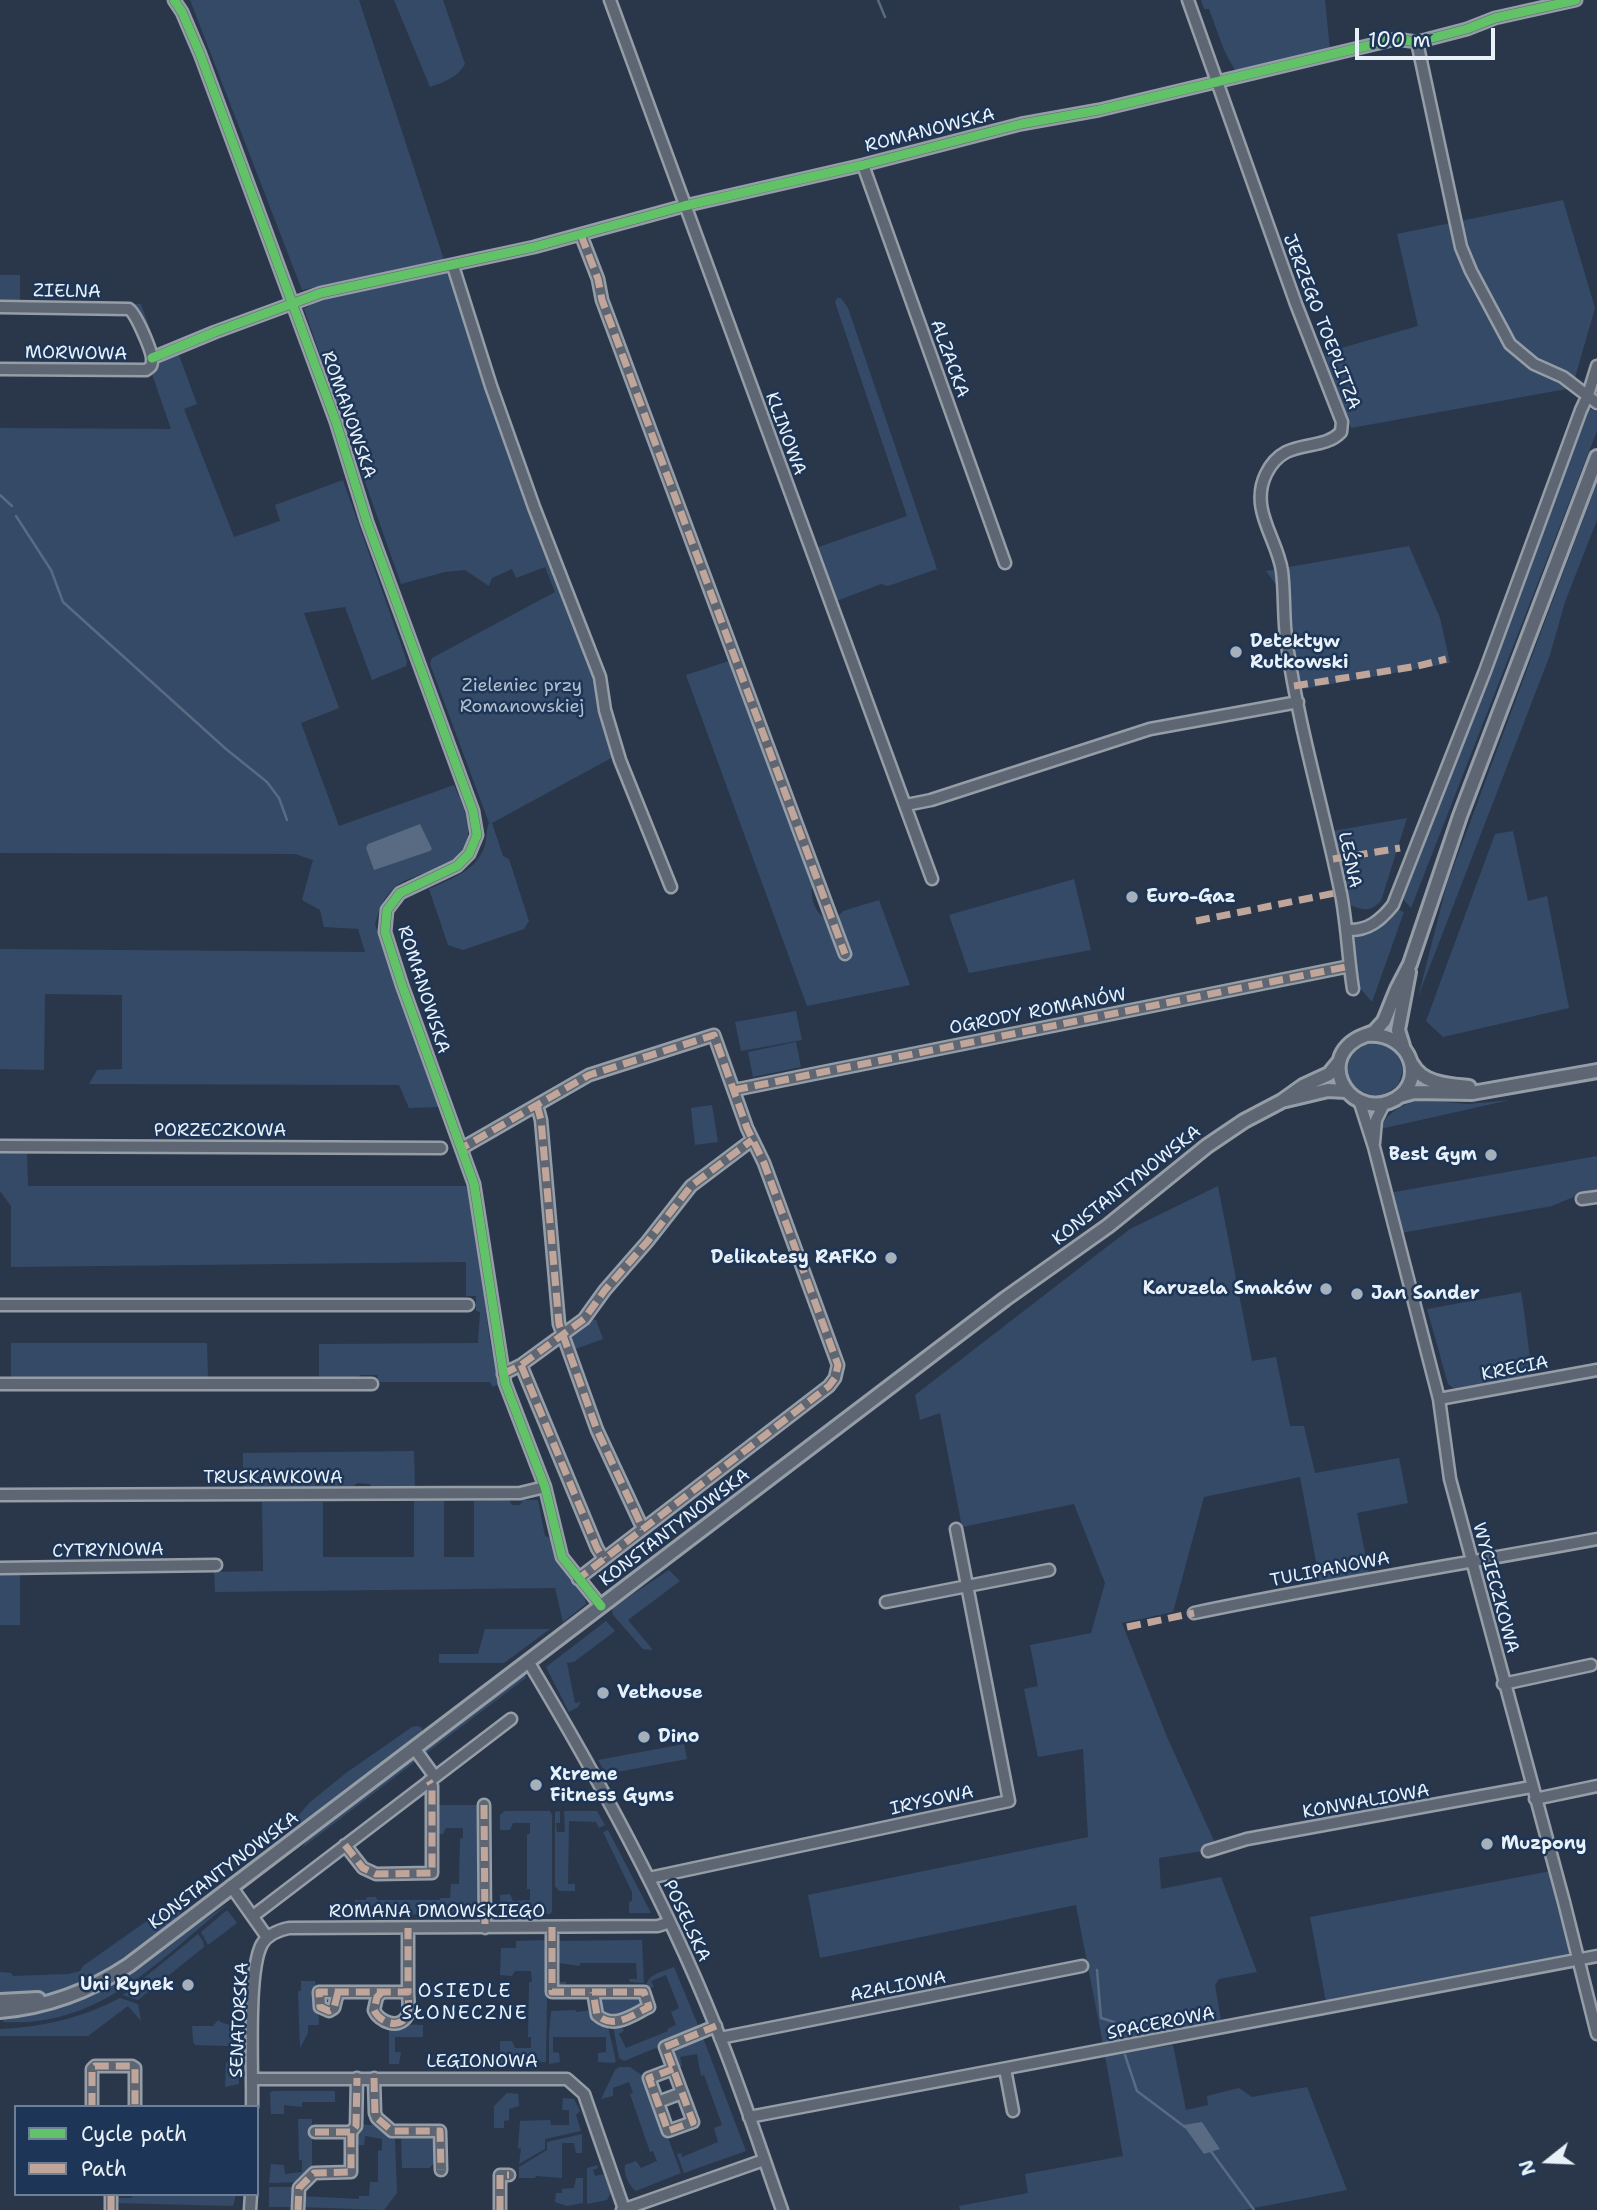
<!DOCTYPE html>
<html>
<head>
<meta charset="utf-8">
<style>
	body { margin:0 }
	#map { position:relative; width:1597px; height:2210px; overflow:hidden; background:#2a374a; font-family:"Shantell Sans",sans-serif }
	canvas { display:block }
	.legend { position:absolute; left:14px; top:2105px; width:245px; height:91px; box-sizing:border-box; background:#1d3557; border:2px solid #6e8097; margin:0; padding:9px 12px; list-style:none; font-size:21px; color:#e8f1f8 }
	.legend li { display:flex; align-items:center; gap:14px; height:35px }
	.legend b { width:35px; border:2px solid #6e8097 }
	.north { position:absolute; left:1513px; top:2126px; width:70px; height:70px; -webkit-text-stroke:5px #1d3557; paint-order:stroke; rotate:252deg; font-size:19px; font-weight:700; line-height:28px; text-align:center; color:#e8f1f8 }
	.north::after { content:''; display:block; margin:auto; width:24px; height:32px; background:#e8f1f8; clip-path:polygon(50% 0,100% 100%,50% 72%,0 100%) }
	.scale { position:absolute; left:1355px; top:28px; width:140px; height:32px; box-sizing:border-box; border:4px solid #e8f1f8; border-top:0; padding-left:9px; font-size:21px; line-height:24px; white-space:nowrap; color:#e8f1f8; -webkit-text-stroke:5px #1d3557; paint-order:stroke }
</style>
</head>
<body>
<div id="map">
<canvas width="1597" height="2210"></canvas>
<ul class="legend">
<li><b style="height:9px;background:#61c268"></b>Cycle path</li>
<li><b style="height:9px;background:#c0a59a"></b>Path</li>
</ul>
<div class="north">N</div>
<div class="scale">100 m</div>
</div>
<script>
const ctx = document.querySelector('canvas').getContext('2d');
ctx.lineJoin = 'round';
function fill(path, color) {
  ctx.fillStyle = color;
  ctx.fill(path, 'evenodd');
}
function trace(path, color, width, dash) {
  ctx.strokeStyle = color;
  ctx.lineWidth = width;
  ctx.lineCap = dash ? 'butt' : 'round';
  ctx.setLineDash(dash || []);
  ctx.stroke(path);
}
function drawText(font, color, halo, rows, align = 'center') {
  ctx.font = font + ' "Shantell Sans",sans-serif';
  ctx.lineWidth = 5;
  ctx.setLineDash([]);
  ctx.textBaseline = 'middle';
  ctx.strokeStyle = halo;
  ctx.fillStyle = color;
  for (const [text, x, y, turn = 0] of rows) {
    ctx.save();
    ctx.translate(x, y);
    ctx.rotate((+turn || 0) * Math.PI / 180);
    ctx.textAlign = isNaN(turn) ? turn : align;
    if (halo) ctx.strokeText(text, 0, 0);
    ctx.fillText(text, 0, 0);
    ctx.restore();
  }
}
fill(new Path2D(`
	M190 0H359L444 260 302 290Z
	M394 0H443L465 64C458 77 444 82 430 87Z
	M1201 0H1325L1330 50 1236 72 1224 50 1209 9H1204Z
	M1563 200 1595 308 1572 388 1351 428 1324 353 1418 326 1397 234Z
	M446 272 456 291 597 679 599 704 613 757 492 823 503 856 509 859 529 921 524 929 463 950 448 945 429 889C451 879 477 871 485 845 487 837 486 829 489 823L430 664 432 658 555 592 545 567 516 578 512 569 492 578 489 586 465 570 445 572 401 584 304 309 319 299Z
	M0 275H20V303H0Z
	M837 298H841L848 308 937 569 888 586 881 584 839 600H833L813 549 907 516 835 302Z
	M128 304H141L159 354 176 347 197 404 184 409 234 537 280 521 275 505 343 480 407 661 406 666 372 680 345 607 304 613 339 708 301 723 339 826 454 785C460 800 471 820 468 837 463 870 416 870 395 887 383 897 379 910 375 924L440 1107 409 1108 399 1085 89 1084 97 1070 122 1069V995L45 994 44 1070 0 1069V949L365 952 358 929 324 927 320 910 302 900 313 860 295 854 0 853V428L171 429 152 374H145L152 362Z
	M1590 409 1597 412V431L1411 908 1403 899 1586 411Z
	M1597 482V520L1565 602 1550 655 1418 997 1447 884Z
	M1409 546 1440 618 1450 663 1303 689 1300 688 1290 603 1266 571Z
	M732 660 812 884C811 899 813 910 826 919L838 917 843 911 879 900 910 985 807 1006 686 675Z
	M1407 818 1381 901C1369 913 1362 910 1348 904L1333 831Z
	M1513 831 1528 901 1547 896 1569 1008 1443 1037 1426 1021 1495 834Z
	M1074 879 1091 950 969 973 949 915Z
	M1396 909 1404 912 1372 1002 1358 986 1354 938 1389 922Z
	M796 1011 802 1040 741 1051 735 1022Z
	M796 1042 801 1067 753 1077 748 1052Z
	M1371 1043C1390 1042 1399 1052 1403 1070L1398 1085 1384 1095H1370L1347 1084C1342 1063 1351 1049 1371 1043Z
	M1420 1100 1468 1104 1510 1100 1380 1129C1383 1115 1406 1102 1420 1100Z
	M712 1105 718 1142 695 1145 691 1108Z
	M0 1152H27L28 1186H470L490 1342 499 1384 493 1387 490 1382H378L377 1375H360L357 1378H319V1344L478 1343 480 1312 476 1311V1296H466V1262L11 1267V1206L0 1191Z
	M1597 1156V1191L1578 1195 1552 1206 1401 1233 1389 1193Z
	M1218 1186 1252 1361 1276 1357 1290 1426H1304L1315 1473 1399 1458 1408 1503 1357 1513 1369 1573 1320 1583 1300 1477 1204 1497 1173 1612 1122 1623 1167 1737 1215 1843 1203 1851 1159 1858 1161 1889 1221 1877 1257 1972 1219 1979 1215 1985 1221 2020 1103 2044 1076 1905 820 1958 808 1895 1088 1837 1083 1749 1038 1757 1024 1689 1038 1686 1030 1645 1091 1633 1105 1583 1074 1504 962 1527 940 1413 920 1420 915 1395 1130 1229Z
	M1521 1292C1526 1321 1528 1348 1533 1377L1456 1391 1448 1384 1427 1309Z
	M593 1319 596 1320 603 1339 573 1350 570 1341 572 1337Z
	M11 1343H207L208 1378 11 1379Z
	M414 1451 415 1487H371L370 1484 357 1483 353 1487 243 1488V1453Z
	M509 1500 512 1505H520L523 1500H538L545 1536 551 1538 559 1561 584 1595 586 1604 563 1622 555 1588 215 1592 214 1572 263 1571 262 1502H323V1557H414V1501H444V1557H474V1501Z
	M669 1570 680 1581 628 1620 653 1650 643 1649 613 1615 612 1608Z
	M0 1572H20V1625H0Z
	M606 1621 615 1631 574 1662 567 1663 575 1703 581 1702 578 1707 569 1712 546 1667Z
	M485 1629H550L504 1663H439V1654H478Z
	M519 1675 527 1677 424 1755 426 1746Z
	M418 1726 422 1728V1736L308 1822 299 1823V1815L309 1803 346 1773 412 1727Z
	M684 1744 687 1759 606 1774 598 1760Z
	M412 1759 416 1761 302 1848 311 1834 403 1761Z
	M437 1805H478L481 1808V1915L355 1914V1900H366L367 1897H376L377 1900H440V1898H450L451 1884H459L460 1839 463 1838V1828H446L443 1834H434V1807Z
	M505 1811H550L552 1815V1912L550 1914H500V1895L510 1894 513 1901 530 1900V1889H527V1834H530V1823H513L510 1830H500V1815Z
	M560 1811V1823H556L557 1832H565L564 1811H597L605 1825 599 1828 596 1822 569 1821 568 1884H575V1891H559L555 1886V1812Z
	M608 1830 651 1913H629V1902L632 1901V1892L603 1832Z
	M1551 1871 1572 1957 1326 2002 1310 1917Z
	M175 1901 183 1911C174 1918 169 1927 161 1934 124 1965 49 2012 0 1994V1972L11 1973 13 1976 69 1974 80 1971 83 1966Z
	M228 1904C159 1960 100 2028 3 2022L4 2015 48 2009 84 1996 103 1987Z
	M226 1911H228L237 1923 208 1945 201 1932Z
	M198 1934 203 1941 204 1947 138 2000 123 1995Z
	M548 1940 546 2062 500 2064V2041H512L515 2048H531V2037H528L529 1982H532L531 1971H515L512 1976 500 1975 501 1948H516V1941Z
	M642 1940 644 1983 630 1982 629 1979H637L636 1963H580V1966L559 1963V1982H566V1989H561L555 1982 556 1941Z
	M674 1967 700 2030 624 2061 619 2058 613 2026 620 2023 624 2031 619 2034 626 2048 668 2031 667 2029 676 2025 671 2012 679 2008 666 1975 651 1981 654 1987 646 1989C646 1974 662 1972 674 1967Z
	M301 1981H315C316 1996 319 2010 319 2025H308V2033L300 2048 298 1991H301Z
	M637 1994 643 2003 642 2006 615 2020 601 2015 597 2002 602 1995Z
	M120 1998 138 2004 141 2021 128 2006 88 2036H0V2029C43 2027 82 2018 120 1998Z
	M576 2010V2012L592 2010 608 2027 616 2061 614 2063 598 2062V2053L606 2052V2037H553V2052L559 2053 560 2062 549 2064V2033L551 2011Z
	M218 2020C228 2028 236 2022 246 2029L227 2046 195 2045 193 2041 192 2026H213Z
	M393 2024 423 2025V2037H395V2052H401L399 2064H389V2029Z
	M702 2035 746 2151 684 2173 677 2154 681 2153 682 2157 718 2142 714 2128 722 2125 704 2075 701 2076 697 2054 680 2057 682 2066 675 2068C669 2046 685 2042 702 2035Z
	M1173 2045 1186 2110 1208 2105 1207 2096 1239 2088 1252 2097 1307 2087 1347 2190 1244 2210H960L959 2206 1028 2193 1025 2174 1123 2156 1105 2056Z
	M242 2049 247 2052 248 2064H241V2068L238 2070 239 2084 225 2087 226 2063 238 2050Z
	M619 2067H630L646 2078 681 2173 636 2191C629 2186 623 2173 625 2165L636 2161 641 2168 657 2161 653 2151 650 2152 630 2094 633 2093 629 2082 613 2088V2096L601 2099 615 2070Z
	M273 2091H335V2102H302V2107L284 2105V2114H271L270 2093Z
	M507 2093 518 2094 519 2106 509 2109V2120L504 2121V2128H494V2106Z
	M563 2098 574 2099 580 2111 576 2115 581 2131 545 2139V2149L519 2164 521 2149 518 2148 520 2121 550 2120 551 2125H569V2110H562Z
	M298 2119H312V2168L300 2182 269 2183 271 2164 284 2165 285 2174 302 2172V2160H299Z
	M360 2124 381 2126 395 2139 397 2193 384 2210 300 2207V2196L359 2199V2196H369L370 2182H378V2151L382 2150V2139L365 2136 364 2145H354V2130Z
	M582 2134V2153H576L574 2143H562V2178L536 2176 535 2178H519V2167L547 2150V2142Z
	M401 2136H429L435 2143 436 2162 429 2168H402Z
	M597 2165 598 2168 593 2170 595 2176 604 2174 611 2193 607 2200 587 2204V2168Z
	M576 2178H583V2203L567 2206 555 2202 556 2193H562V2189L574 2188Z
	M269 2187H293L295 2190V2207H269Z
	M135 2194H236L233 2206 115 2203 114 2198H131Z`), '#354a67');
fill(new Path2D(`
	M420 824 432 849 430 851 374 870 366 848 368 844Z
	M1202 2122 1220 2149 1204 2154 1183 2125Z`), '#586b83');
trace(new Path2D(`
	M878 0 885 17
	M0 495 12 506
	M16 516 51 570 63 602 226 749 267 782 279 798 287 820
	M1097 1970 1101 2018 1114 2022 1121 2043
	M1125 2055 1137 2091 1185 2127
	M1210 2150 1254 2210`), '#586b83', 2.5);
const minor = new Path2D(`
	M174 0 182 12 200 54 266 232 336 422 367 522 473 811 477 835 469 854 457 866 400 893 387 910 385 932 402 985 474 1184 505 1383 545 1487 562 1557 601 1606
	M610 0 932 879
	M1188 0 1296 304 1342 422 1341 432C1320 454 1285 435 1266 474 1249 509 1277 538 1282 571 1285 595 1283 620 1287 645 1299 729 1324 811 1341 894 1347 925 1348 957 1353 989
	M1417 42 1461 247 1471 271 1510 344 1534 364 1563 377 1597 403
	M863 165 1005 563
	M581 235 598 279 602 300 845 954
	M453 266 491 386 534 507 600 677 605 710 620 760 671 887
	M0 307 129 309C136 314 153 352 152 361 152 367 150 367 146 370L0 369
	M152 358 215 332 321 293 534 247 684 206 863 165 1021 124 1099 110 1396 39 1417 42 1467 29 1495 18 1576 0
	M906 805 931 800 1150 729 1298 702
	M1348 930C1368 931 1381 920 1393 905L1485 671 1581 410 1588 395 1597 366
	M734 1090 1350 966
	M1359 1100 1374 1147 1439 1399 1450 1479 1564 1902 1597 2034
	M537 1105 541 1120 559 1324 597 1430 643 1529
	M1374 1143 1376 1120 1384 1104
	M0 1146 441 1148
	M462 1148 589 1075 714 1035 747 1128 764 1163 838 1365 835 1378 829 1386 578 1579
	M1582 1199 1597 1197
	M0 1305H468
	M521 1365 597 1548 604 1559
	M503 1374 521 1365 584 1319 605 1290 647 1242 691 1186 752 1140
	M0 1384H372
	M1439 1399 1597 1370
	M0 1495 520 1493 545 1487
	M0 1568 216 1565
	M886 1602 1049 1570
	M1194 1613C1328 1585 1463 1564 1597 1539
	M528 1661C598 1778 664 1898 715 2025 740 2085 760 2148 782 2210
	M1503 1684 1591 1665
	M414 1748 435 1777
	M1535 1799 1597 1786
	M484 1805 485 1928
	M345 1845 363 1868 376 1874 432 1873V1786L429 1781
	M1208 1851 1247 1839 1531 1787
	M649 1878 1009 1801 956 1529
	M231 1886 267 1937
	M253 1916 511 1719
	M552 1927V1992H644L649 2007C632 2015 614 2030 597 2015L593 1992
	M338 1992 334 2008 329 2011 320 2007 319 1992H408V1928
	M382 1992 377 1997 374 2010C379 2022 399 2030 407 2016 410 2009 408 1999 408 1992
	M720 2038 1082 1966
	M673 2069 649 2078 668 2131 693 2122 665 2047 716 2026
	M1005 2069 1013 2111
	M374 2078 375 2113 377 2118 392 2131H440L441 2170
	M253 2079H567L584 2094 624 2209
	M658 2102 682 2093
	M92 2107V2069L95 2066H132L135 2068V2107
	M252 2107C253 2071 247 1971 262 1944 268 1934 279 1930 289 1928L658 1926 670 1922
	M749 2117 1597 1956
	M315 2132H351L356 2126 357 2078
	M111 2210V2194
	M250 2210 251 2194
	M298 2210 299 2188 314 2173 351 2172V2132
	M500 2210V2175H509
	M622 2210 764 2160`);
const major = new Path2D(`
	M1366 1035 1374 1032 1384 1021 1397 989 1410 964 1460 816 1597 457
	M1366 1035C1414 1031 1429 1087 1389 1102 1346 1118 1313 1054 1366 1035Z
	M1403 1046 1398 1030 1409 972
	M1412 1064C1422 1084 1449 1085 1469 1087
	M1400 1096 1414 1092 1472 1093 1597 1071
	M1286 1100 1328 1090 1346 1091
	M0 2001 38 1999
	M0 2011C47 2007 90 1991 129 1965L1005 1299 1108 1226 1207 1146 1244 1121 1282 1101 1303 1086 1329 1074 1338 1063`);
trace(minor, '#959da7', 15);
trace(major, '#959da7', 18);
trace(minor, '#5d6672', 10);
trace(major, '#5d6672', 12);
trace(new Path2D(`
	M581 235 598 279 602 300 845 954
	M1294 686 1418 666 1446 659
	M1333 859 1400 848
	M1196 921 1340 892
	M734 1090 1350 966
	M537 1105 541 1120 559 1324 597 1430 643 1529
	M465 1154 462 1148 589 1075 714 1035 747 1128 764 1163 838 1365 835 1378 829 1386 578 1579
	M521 1365 597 1548 604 1559
	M503 1374 521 1365 584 1319 605 1290 647 1242 691 1186 752 1140
	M1127 1627 1194 1613
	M484 1805 485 1928
	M345 1845 363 1868 376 1874 432 1873V1786L429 1781
	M552 1927V1992H644L649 2007C632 2015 614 2030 597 2015L593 1992
	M338 1992 334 2008 329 2011 320 2007 319 1992H408V1928
	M382 1992 377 1997 374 2010C379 2022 399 2030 407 2016 410 2009 408 1999 408 1992
	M673 2069 649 2078 668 2131 693 2122 665 2047 716 2026
	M374 2078 375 2113 377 2118 392 2131H440L441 2170
	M92 2107V2069L95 2066H132L135 2068V2107
	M315 2132H351L356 2126 357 2078
	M111 2210V2194
	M298 2210 299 2188 314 2173 351 2172V2132
	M500 2210V2175H509`), '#c0a59a', 7, [14, 7]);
trace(new Path2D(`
	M174 0 182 12 200 54 266 232 336 422 367 522 473 811 477 835 469 854 457 866 400 893 387 910 385 932 402 985 474 1184 505 1383 545 1487 562 1557 601 1606
	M152 358 215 332 321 293 534 247 684 206 863 165 1021 124 1099 110 1396 39 1417 42 1467 29 1495 18 1576 0`), '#61c268', 9);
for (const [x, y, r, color] of [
	[1236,652,7,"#a6b0bb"],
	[1132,897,7,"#a6b0bb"],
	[1491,1155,7,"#a6b0bb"],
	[891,1258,7,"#a6b0bb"],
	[1326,1289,7,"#a6b0bb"],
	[1357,1294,7,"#a6b0bb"],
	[603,1693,7,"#a6b0bb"],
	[644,1737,7,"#a6b0bb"],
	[536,1785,7,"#a6b0bb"],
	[1487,1844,7,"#a6b0bb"],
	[188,1985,7,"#a6b0bb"]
]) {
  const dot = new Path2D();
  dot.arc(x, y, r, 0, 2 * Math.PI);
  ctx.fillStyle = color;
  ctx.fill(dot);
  trace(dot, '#1d3557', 2.5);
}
drawText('18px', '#e8f1f8', '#1d3557', [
	["ROMANOWSKA",930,131,-14],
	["ZIELNA",67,292,1],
	["JERZEGO TOEPLITZA",1321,322,69],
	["MORWOWA",76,354,1],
	["ALZACKA",949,359,70],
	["ROMANOWSKA",348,415,71],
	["KLINOWA",785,434,70],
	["LEŚNA",1349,860,78],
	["ROMANOWSKA",423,990,72],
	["OGRODY ROMANÓW",1038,1012,-11],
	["PORZECZKOWA",220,1131],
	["KONSTANTYNOWSKA",1127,1186,-38],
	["KRECIA",1515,1369,-11],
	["TRUSKAWKOWA",273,1478],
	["KONSTANTYNOWSKA",675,1528,-37],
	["CYTRYNOWA",108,1551,-1],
	["TULIPANOWA",1330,1570,-11],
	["WYCIECZKOWA",1495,1588,75],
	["IRYSOWA",932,1801,-12],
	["KONWALIOWA",1366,1802,-10],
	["KONSTANTYNOWSKA",224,1871,-37],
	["ROMANA DMOWSKIEGO",437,1912],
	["POSELSKA",686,1921,65],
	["AZALIOWA",898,1987,-11],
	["SENATORSKA",240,2020,-87],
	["SPACEROWA",1161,2024,-11],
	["LEGIONOWA",482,2062]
]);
drawText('bold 18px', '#e8f1f8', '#1d3557', [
	["Detektyw",1250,642],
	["Rutkowski",1250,663],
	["Euro-Gaz",1146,897],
	["Best Gym",1477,1155,"right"],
	["Delikatesy RAFKO",877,1258,"right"],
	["Karuzela Smaków",1312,1289,"right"],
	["Jan Sander",1371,1294],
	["Vethouse",617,1693],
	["Dino",658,1737],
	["Xtreme",550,1775],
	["Fitness Gyms",550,1796],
	["Muzpony",1501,1844],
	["Uni Rynek",174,1985,"right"]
], 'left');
drawText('18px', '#b3c0ce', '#1d3557', [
	["Zieleniec przy",522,686],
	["Romanowskiej",522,707]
]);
ctx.letterSpacing = '2px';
drawText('19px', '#e8f1f8', '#1d3557', [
	["OSIEDLE",465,1992],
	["SŁONECZNE",465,2014]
]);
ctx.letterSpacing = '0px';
</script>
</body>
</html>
